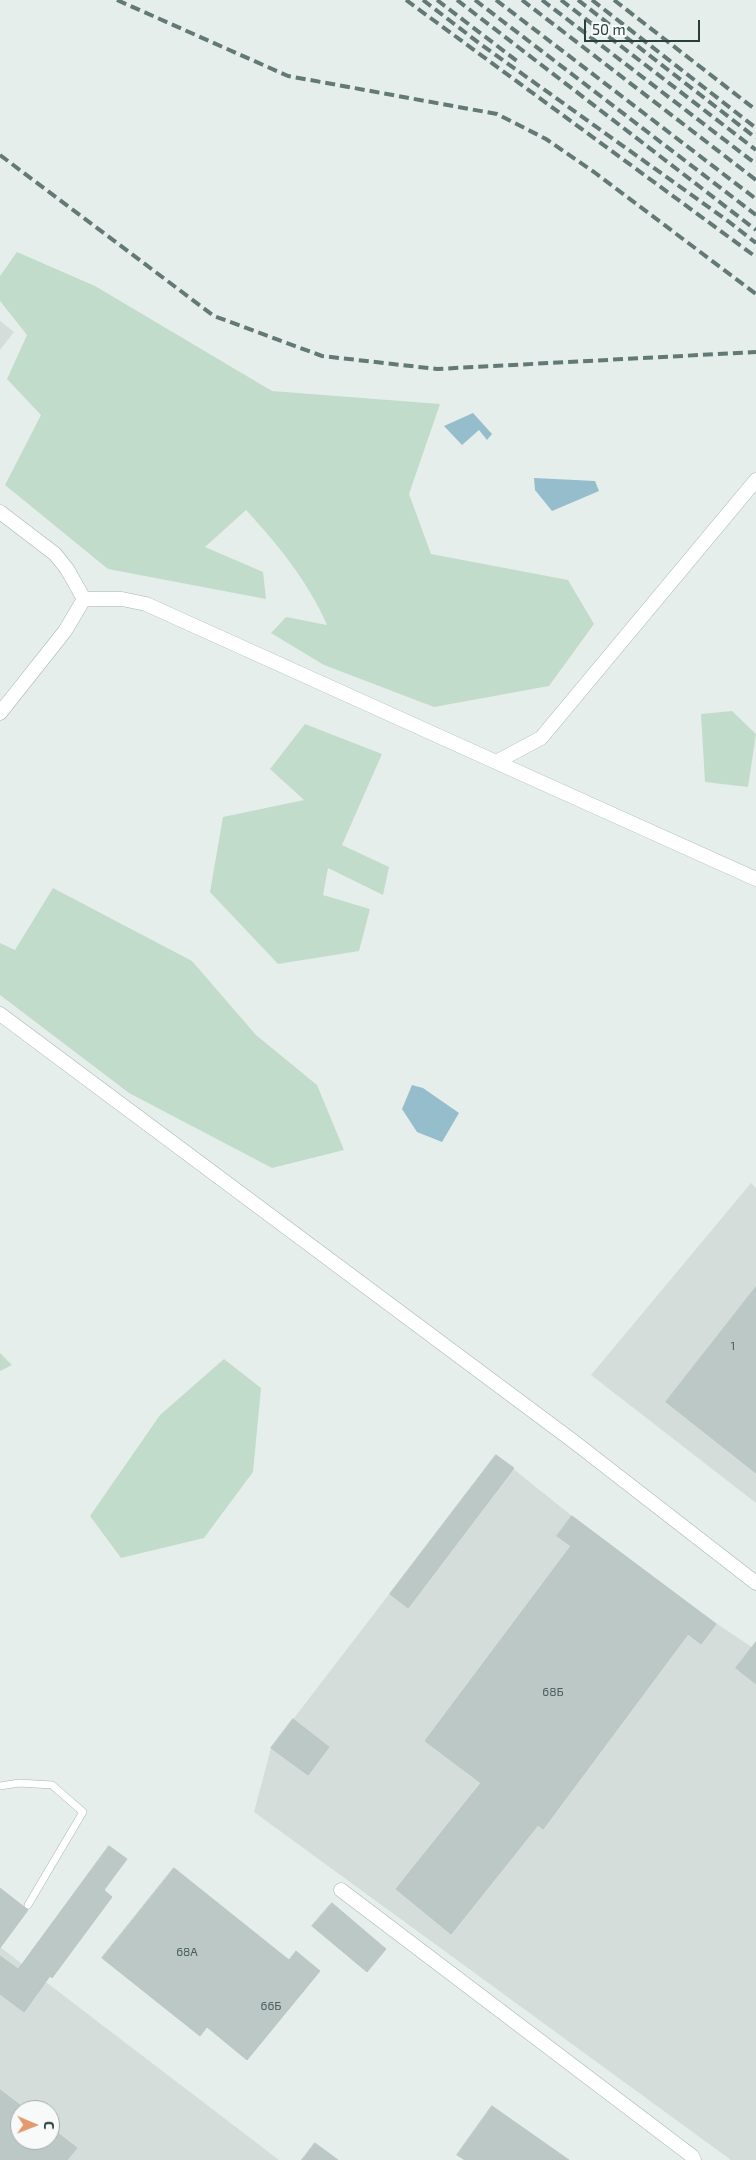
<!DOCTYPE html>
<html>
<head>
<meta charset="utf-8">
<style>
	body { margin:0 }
	#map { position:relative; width:756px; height:2160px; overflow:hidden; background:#e6eeeb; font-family:"Exo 2",sans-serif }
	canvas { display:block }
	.north { position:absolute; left:10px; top:2100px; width:50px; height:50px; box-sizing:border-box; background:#f7faf9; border:1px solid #a4afad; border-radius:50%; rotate:91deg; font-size:14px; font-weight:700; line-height:20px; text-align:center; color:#273e3b }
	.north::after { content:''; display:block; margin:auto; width:18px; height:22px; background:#e39a6f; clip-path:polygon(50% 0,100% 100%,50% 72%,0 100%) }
	.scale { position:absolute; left:584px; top:20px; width:116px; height:22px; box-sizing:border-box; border:2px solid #273e3b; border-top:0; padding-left:6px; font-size:15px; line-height:18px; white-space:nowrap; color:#273e3b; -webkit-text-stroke:4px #f7faf9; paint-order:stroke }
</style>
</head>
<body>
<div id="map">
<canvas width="756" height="2160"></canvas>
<div class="north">С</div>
<div class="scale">50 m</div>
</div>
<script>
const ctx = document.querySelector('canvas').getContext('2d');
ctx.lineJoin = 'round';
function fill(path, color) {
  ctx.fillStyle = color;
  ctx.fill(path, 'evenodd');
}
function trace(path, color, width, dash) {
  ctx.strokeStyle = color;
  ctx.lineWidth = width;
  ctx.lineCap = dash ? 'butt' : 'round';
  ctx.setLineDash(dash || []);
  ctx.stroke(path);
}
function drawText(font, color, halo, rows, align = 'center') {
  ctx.font = font + ' "Exo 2",sans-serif';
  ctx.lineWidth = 4;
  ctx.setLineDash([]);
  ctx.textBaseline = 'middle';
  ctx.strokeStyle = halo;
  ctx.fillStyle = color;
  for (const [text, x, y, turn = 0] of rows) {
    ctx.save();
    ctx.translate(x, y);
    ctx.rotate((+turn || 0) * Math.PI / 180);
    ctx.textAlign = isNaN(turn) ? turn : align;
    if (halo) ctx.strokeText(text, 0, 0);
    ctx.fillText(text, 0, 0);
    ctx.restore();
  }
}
fill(new Path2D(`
	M0 321 14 332 0 350Z
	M751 1183 756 1188V1503L591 1375Z
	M496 1455 572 1516 716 1623 756 1650V2160H731L254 1812 271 1748Z
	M0 1947 279 2160H0ZM20 2110H50V2140H20Z`), '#d5ddda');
fill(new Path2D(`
	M17 252 95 286 272 391 440 404 409 494 431 554 568 580 594 624 549 686 434 707 324 665 271 633 286 617 327 625C308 581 278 545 246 510L205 547 263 572 266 599 108 569 5 485 41 415 7 379 27 335 0 301V276Z
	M732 711 756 734 748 787 705 782 701 714Z
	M305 724 382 754 342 845 389 867 383 895 328 868 323 895 370 909 359 951 278 964 210 892 223 817 304 800 270 769Z
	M53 888 192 961 256 1035 317 1085 344 1150 272 1168 129 1093 0 995V943L15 950Z
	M0 1353 12 1365 0 1371Z
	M224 1359 261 1388 253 1472 204 1538 121 1558 90 1516 160 1415Z`), '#c2dccc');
fill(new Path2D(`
	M473 413 492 434 487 440 479 430 462 445 444 426Z
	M534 478 595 481 599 491 552 511 535 490Z
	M412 1085 423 1088 459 1113 442 1142 417 1132 402 1109Z`), '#95bdcc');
const building = new Path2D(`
	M756 1287V1473L666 1402Z
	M496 1455 514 1468 408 1608 390 1594Z
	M572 1516 716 1624 701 1644 688 1634 543 1829 538 1825 451 1934 396 1889 481 1783 425 1741 571 1546 557 1536Z
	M756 1642V1684L736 1668Z
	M293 1719 329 1747 308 1775 271 1748Z
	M109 1846 127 1859 104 1890 112 1897 52 1978 50 1976 24 2012 0 1994V1956L18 1969Z
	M174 1868 289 1960 296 1951 320 1971 247 2060 207 2027 200 2036 102 1958Z
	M0 1888 28 1910 0 1948Z
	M332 1903 386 1949 367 1972 312 1926Z
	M0 2090 20 2105V2140H50V2127L77 2148 67 2160H0Z
	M492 2106 569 2160H465L457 2155Z
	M315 2143 338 2160H302Z`);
fill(building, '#bcc8c5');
trace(building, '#b9c7c3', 1);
const lane = new Path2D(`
	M0 1786 19 1783 52 1785 83 1812 28 1905`);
const street = new Path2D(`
	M0 512 55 554 67 569 84 599 65 631 0 713
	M84 599H122L146 604 496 762 541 738 756 480
	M496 762 756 879
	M0 1014 573 1441 756 1583
	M341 1890 692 2156 694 2160`);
trace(lane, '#a9b6b3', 8);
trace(street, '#a9b6b3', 15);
trace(lane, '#fff', 7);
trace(street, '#fff', 14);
trace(new Path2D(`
	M117 0 288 76 497 114 546 139 594 172 756 294
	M406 0 756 257
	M423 0 479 43 728 221 756 243
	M437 0 517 61
	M457 0 756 230
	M475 0 756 215
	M496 0 756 199
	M522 0 756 180
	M542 0 756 164
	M561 0 756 150
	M578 0 756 138
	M592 0 756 128
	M614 0 756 110
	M0 155 214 316 322 356 437 369 756 352`), '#627976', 4, [10, 5]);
drawText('12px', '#4c605e', null, [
	["1",733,1346],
	["68Б",553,1692],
	["68А",187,1952],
	["66Б",271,2006]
]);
</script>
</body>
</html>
